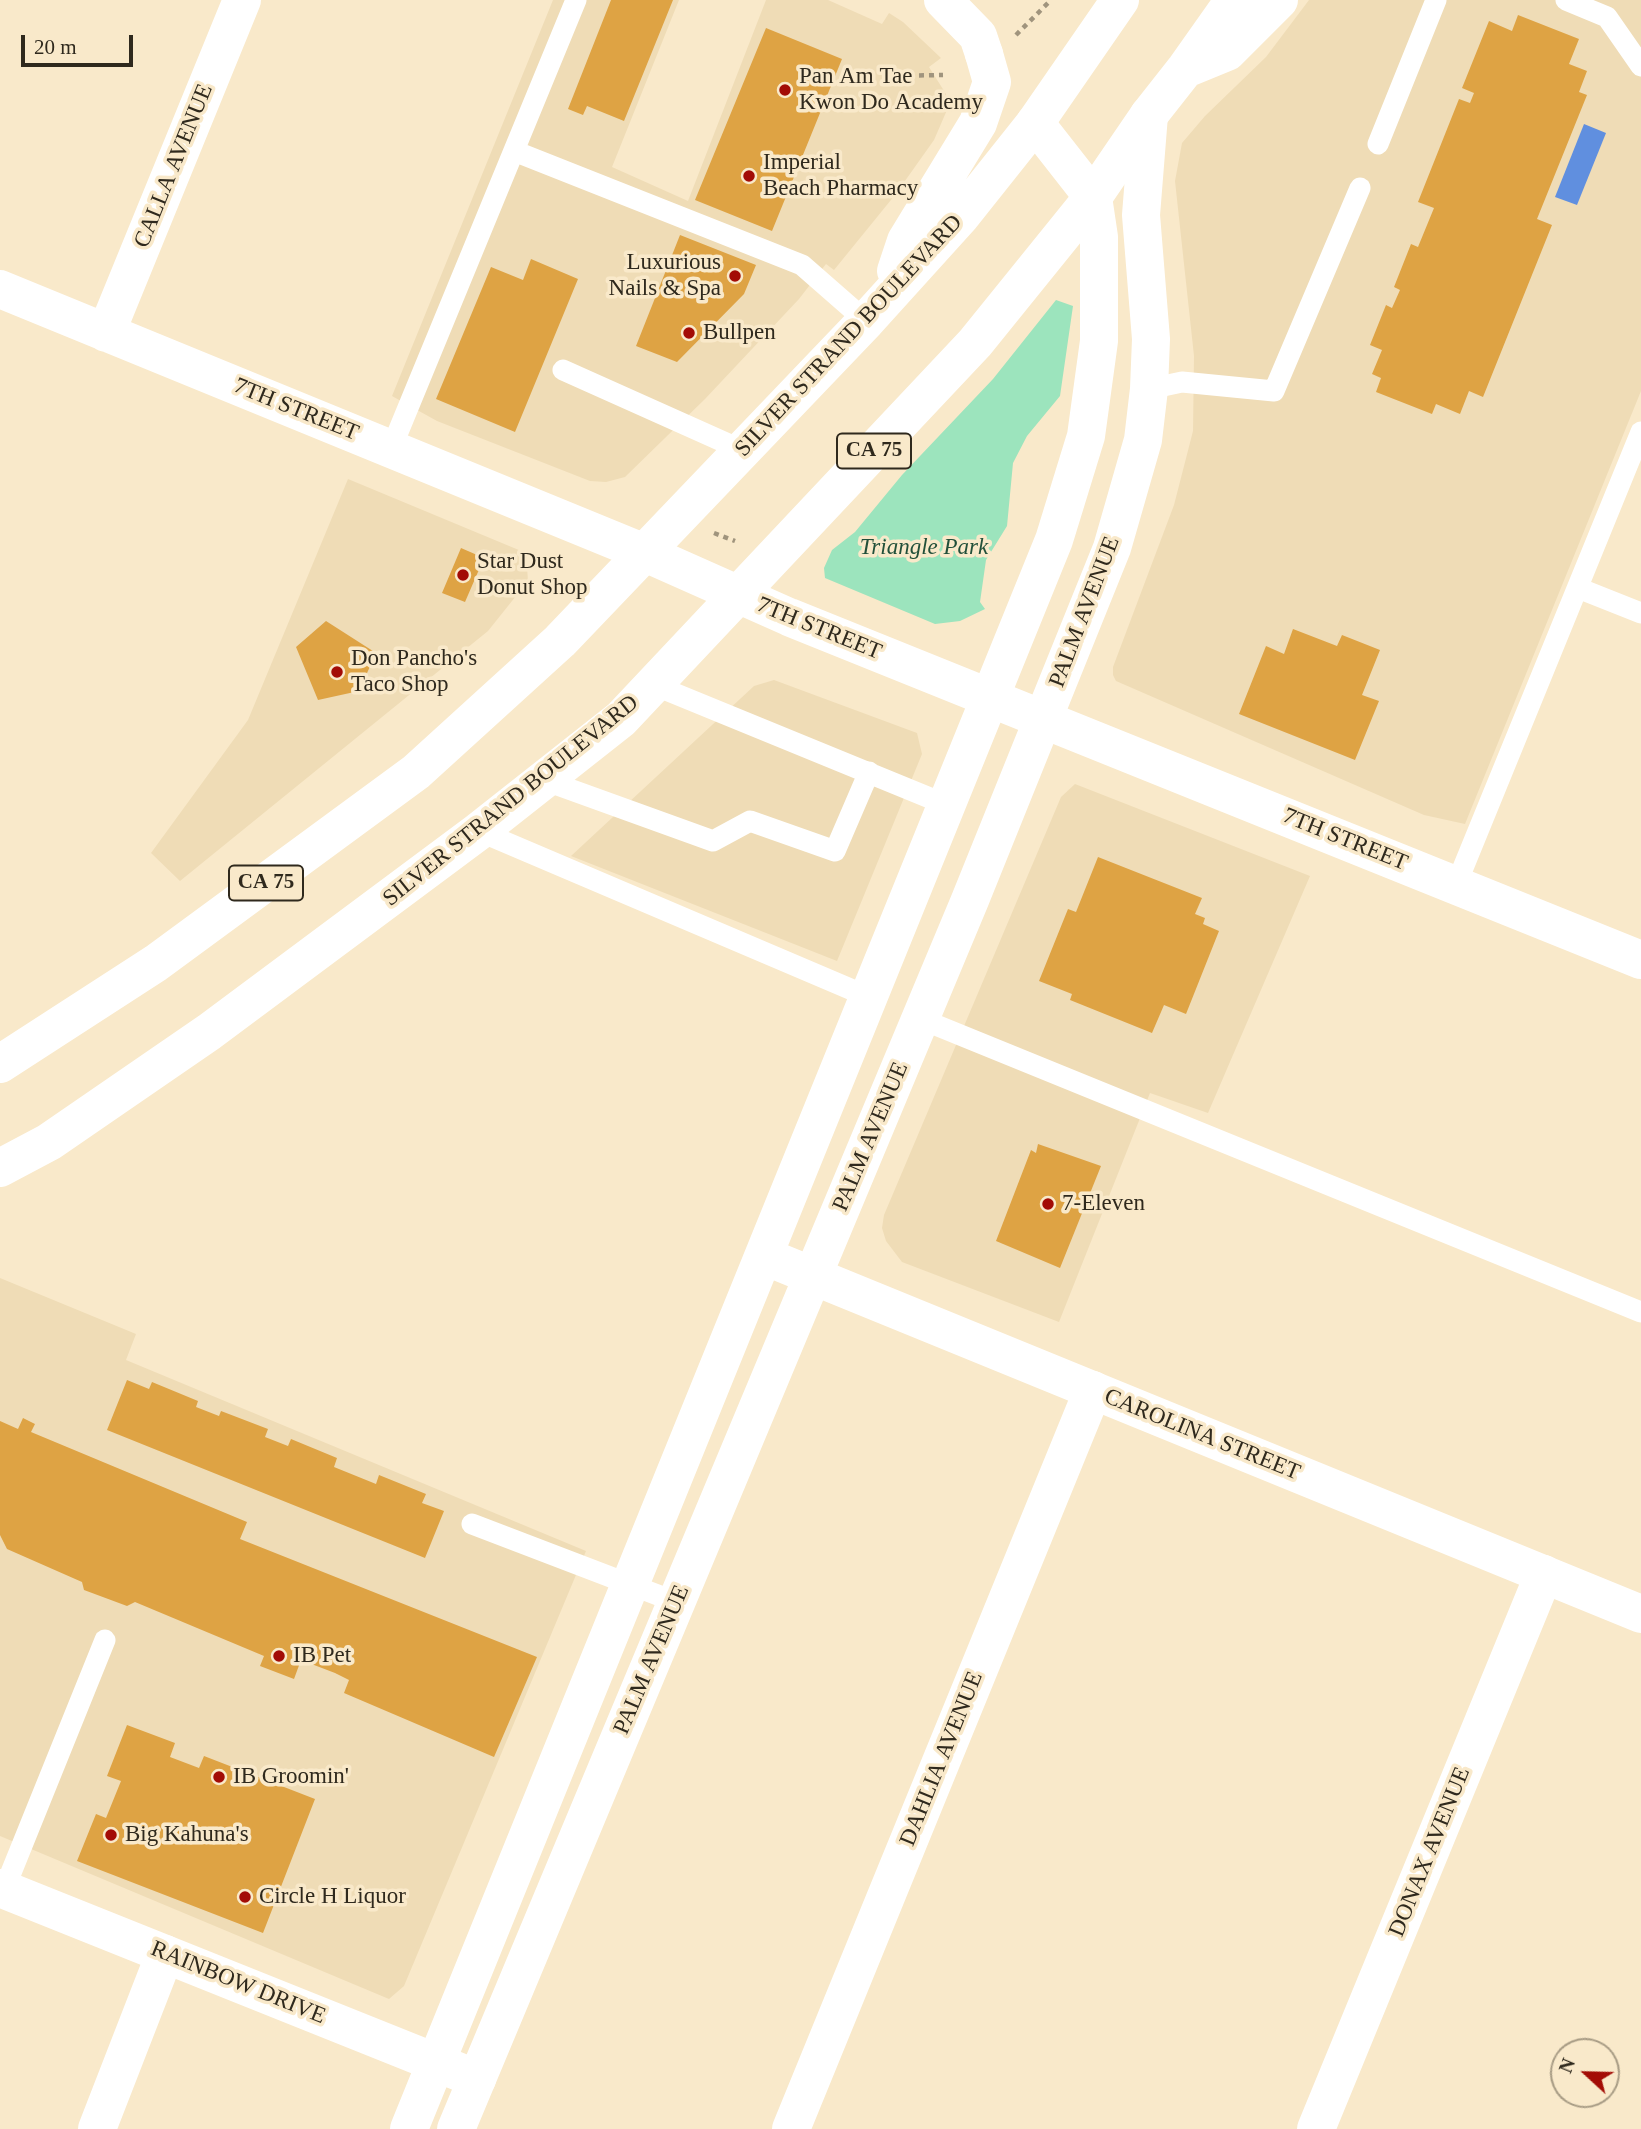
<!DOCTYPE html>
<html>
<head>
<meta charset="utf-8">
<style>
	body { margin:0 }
	#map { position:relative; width:1641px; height:2129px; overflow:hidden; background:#f9e9ca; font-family:Georgia,serif }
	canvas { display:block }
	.north { position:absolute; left:1550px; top:2038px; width:70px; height:70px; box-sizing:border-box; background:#f9e9ca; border:2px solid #a89c85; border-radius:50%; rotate:292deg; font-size:19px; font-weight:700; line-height:28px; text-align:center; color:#2f291d }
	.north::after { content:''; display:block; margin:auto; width:24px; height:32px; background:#a30c06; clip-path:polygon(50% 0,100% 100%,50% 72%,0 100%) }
	.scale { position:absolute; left:21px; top:35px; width:112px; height:32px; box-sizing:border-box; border:4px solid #2f291d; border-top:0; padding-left:9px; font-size:21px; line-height:24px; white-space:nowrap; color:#2f291d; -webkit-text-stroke:5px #f9e9ca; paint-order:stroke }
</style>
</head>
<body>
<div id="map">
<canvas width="1641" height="2129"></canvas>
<div class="north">N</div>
<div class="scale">20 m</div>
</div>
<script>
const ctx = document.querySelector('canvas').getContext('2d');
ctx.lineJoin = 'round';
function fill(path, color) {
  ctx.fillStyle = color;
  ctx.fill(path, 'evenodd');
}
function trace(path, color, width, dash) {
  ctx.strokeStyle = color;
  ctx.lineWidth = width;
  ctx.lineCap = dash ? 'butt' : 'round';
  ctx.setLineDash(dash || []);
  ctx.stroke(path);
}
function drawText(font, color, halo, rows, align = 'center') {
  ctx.font = font + ' Georgia,serif';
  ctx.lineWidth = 7;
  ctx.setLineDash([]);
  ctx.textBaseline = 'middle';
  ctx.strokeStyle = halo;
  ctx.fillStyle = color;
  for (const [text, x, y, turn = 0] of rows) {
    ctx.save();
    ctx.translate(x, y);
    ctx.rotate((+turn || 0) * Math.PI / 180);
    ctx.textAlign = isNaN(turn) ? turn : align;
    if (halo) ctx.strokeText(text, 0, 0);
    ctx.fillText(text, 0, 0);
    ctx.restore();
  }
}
fill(new Path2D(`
	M553 0H679L612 167 688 201 766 0H828L882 24 889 13 903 22 941 58 929 67 946 94 947 110 934 140 895 195 834 270 826 264 799 299 705 399 625 477 606 482 590 481 437 421 392 396Z
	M1309 0H1641V391L1465 824 1424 815 1116 681 1113 675V667L1174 505 1193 431 1194 356 1175 181 1182 143 1205 116 1266 57Z
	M348 479 526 553 528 581 488 631 180 881 151 853 248 720Z
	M774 680 917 733 922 754 837 961 571 856 754 686Z
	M1075 784 1310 876 1208 1113 1150 1093 1059 1322 902 1262 886 1241 882 1228 884 1215 1061 797Z
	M0 1278 136 1334 126 1360 586 1551 404 1986 389 1999 0 1836Z`), '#efdcb6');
fill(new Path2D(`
	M1056 300 1073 306 1060 396 1027 436 1013 463 1007 526 986 560 980 602 985 609 960 621 935 624 825 578 824 568 832 550 855 532 902 475 993 379Z`), '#9ce4bd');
fill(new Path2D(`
	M1584 124 1606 133 1577 205 1555 197Z`), '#608fdf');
fill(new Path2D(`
	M611 0H673L624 121 587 106 583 115 568 109Z
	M1518 15 1579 39 1569 64 1587 71 1579 92 1587 95 1537 219 1552 225 1483 397 1469 391 1460 414 1436 404 1432 414 1376 392 1381 378 1372 374 1382 350 1370 345 1386 305 1392 308 1400 290 1394 287 1411 244 1418 247 1434 208 1418 202 1459 99 1470 103 1474 93 1462 88 1489 21 1512 31Z
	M766 28 842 59 772 231 695 200Z
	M680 235 756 265 744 294 677 362 636 346Z
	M531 259 578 279 515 432 436 399 491 267 523 280Z
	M461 548 484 558 465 602 442 593Z
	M326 621 376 653 359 691 318 700 296 647Z
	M1293 629 1337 646 1342 635 1380 650 1362 695 1379 701 1355 760 1239 714 1266 646 1284 654Z
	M1098 857 1202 898 1195 914 1205 918 1203 924 1219 931 1186 1014 1164 1005 1152 1033 1070 1000 1072 994 1039 981 1068 909 1076 912Z
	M1038 1144 1101 1166 1060 1268 996 1241 1031 1150 1036 1153Z
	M127 1380 149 1389 152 1382 198 1401 196 1407 219 1416 221 1411 268 1429 265 1437 288 1446 291 1439 337 1458 334 1467 376 1484 379 1475 426 1494 422 1503 444 1511 425 1558 107 1430Z
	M23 1418 35 1424 31 1432 247 1522 240 1539 537 1657 494 1757 344 1693 349 1680 335 1673 301 1660 294 1679 260 1666 264 1656 135 1602 127 1606 84 1590 82 1582 7 1549 0 1535V1421L18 1429Z
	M127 1725 175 1743 170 1757 199 1768 204 1756 315 1799 263 1933 77 1861 96 1814 106 1818 121 1781 107 1776Z`), '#dea344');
trace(new Path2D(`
	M1016 35 1051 0
	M889 76 943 75
	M714 533 735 541`), '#a0947d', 4.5, [5, 5]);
trace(new Path2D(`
	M1566 0 1607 17 1641 66
	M1378 144 1436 0
	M514 151 802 265 866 321
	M563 370 744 451
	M1149 389 1182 382 1274 391 1360 188
	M391 449 576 0
	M1578 588 1641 613
	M654 685 947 805
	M544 780 713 841 750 821 835 851 869 772
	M479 831 869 997
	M1456 885 1641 432
	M921 1019 1641 1312
	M472 1524 676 1602
	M4 1890 105 1640`), '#fff', 21);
trace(new Path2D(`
	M0 289 645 553
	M106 333 242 0
	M97 2129 165 1954
	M791 2129 1093 1390
	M1316 2129 1544 1574`), '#fff', 38);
trace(new Path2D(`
	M943 0 978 36 984 54
	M645 553 789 617 1641 960
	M764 1256 1641 1614
	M0 1888 477 2079`), '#fff', 38);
trace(new Path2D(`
	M409 2129 1054 540 1086 436 1099 341V237L1093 197 1035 123
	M456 2129 970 900 1112 548 1143 440 1149 389 1151 339 1141 215 1149 115`), '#fff', 38);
trace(new Path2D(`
	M1188 68 1227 52 1279 0
	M896 271 906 241 978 123 992 82 984 54
	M0 1064 156 963 416 772 560 641 866 321 961 216 1035 123 1120 0
	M0 1168 49 1142 209 1032 479 831 621 719 975 343 1093 197 1149 115 1186 68 1234 0`), '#fff', 38);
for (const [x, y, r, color] of [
	[785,90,7,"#a30c06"],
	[749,176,7,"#a30c06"],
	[735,276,7,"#a30c06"],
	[689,333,7,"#a30c06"],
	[463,575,7,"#a30c06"],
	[337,672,7,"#a30c06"],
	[1048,1204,7,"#a30c06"],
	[279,1656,7,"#a30c06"],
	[219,1777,7,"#a30c06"],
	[111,1835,7,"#a30c06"],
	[245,1897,7,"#a30c06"]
]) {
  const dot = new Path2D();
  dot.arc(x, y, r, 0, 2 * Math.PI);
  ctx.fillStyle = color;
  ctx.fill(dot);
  trace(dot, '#f9e9ca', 2.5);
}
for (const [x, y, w] of [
	[874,451,74],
	[266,883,74]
]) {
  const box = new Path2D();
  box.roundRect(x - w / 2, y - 17.5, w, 35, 5);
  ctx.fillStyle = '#f9e9ca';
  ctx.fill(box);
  trace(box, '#2f291d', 2);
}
drawText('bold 21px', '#2f291d', null, [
	["CA 75",874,451],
	["CA 75",266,883]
]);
drawText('23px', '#2f291d', '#f9e9ca', [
	["Pan Am Tae",799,77],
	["Kwon Do Academy",799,103],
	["Imperial",763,163],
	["Beach Pharmacy",763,189],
	["Luxurious",721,263,"right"],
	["Nails & Spa",721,289,"right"],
	["Bullpen",703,333],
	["Star Dust",477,562],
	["Donut Shop",477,588],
	["Don Pancho's",351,659],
	["Taco Shop",351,685],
	["7-Eleven",1062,1204],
	["IB Pet",293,1656],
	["IB Groomin'",233,1777],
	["Big Kahuna's",125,1835],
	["Circle H Liquor",259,1897]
], 'left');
drawText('23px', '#2f291d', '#f9e9ca', [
	["CALLA AVENUE",174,166,-68],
	["SILVER STRAND BOULEVARD",849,336,-47],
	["7TH STREET",296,410,22],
	["PALM AVENUE",1085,612,-69],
	["7TH STREET",819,629,22],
	["SILVER STRAND BOULEVARD",511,801,-39],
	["7TH STREET",1345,840,22],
	["PALM AVENUE",871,1137,-67],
	["CAROLINA STREET",1202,1435,22],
	["PALM AVENUE",652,1660,-67],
	["DAHLIA AVENUE",942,1759,-68],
	["DONAX AVENUE",1430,1852,-68],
	["RAINBOW DRIVE",238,1983,22]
]);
drawText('italic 23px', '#22503a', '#f9e9ca', [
	["Triangle Park",924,548]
]);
</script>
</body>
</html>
